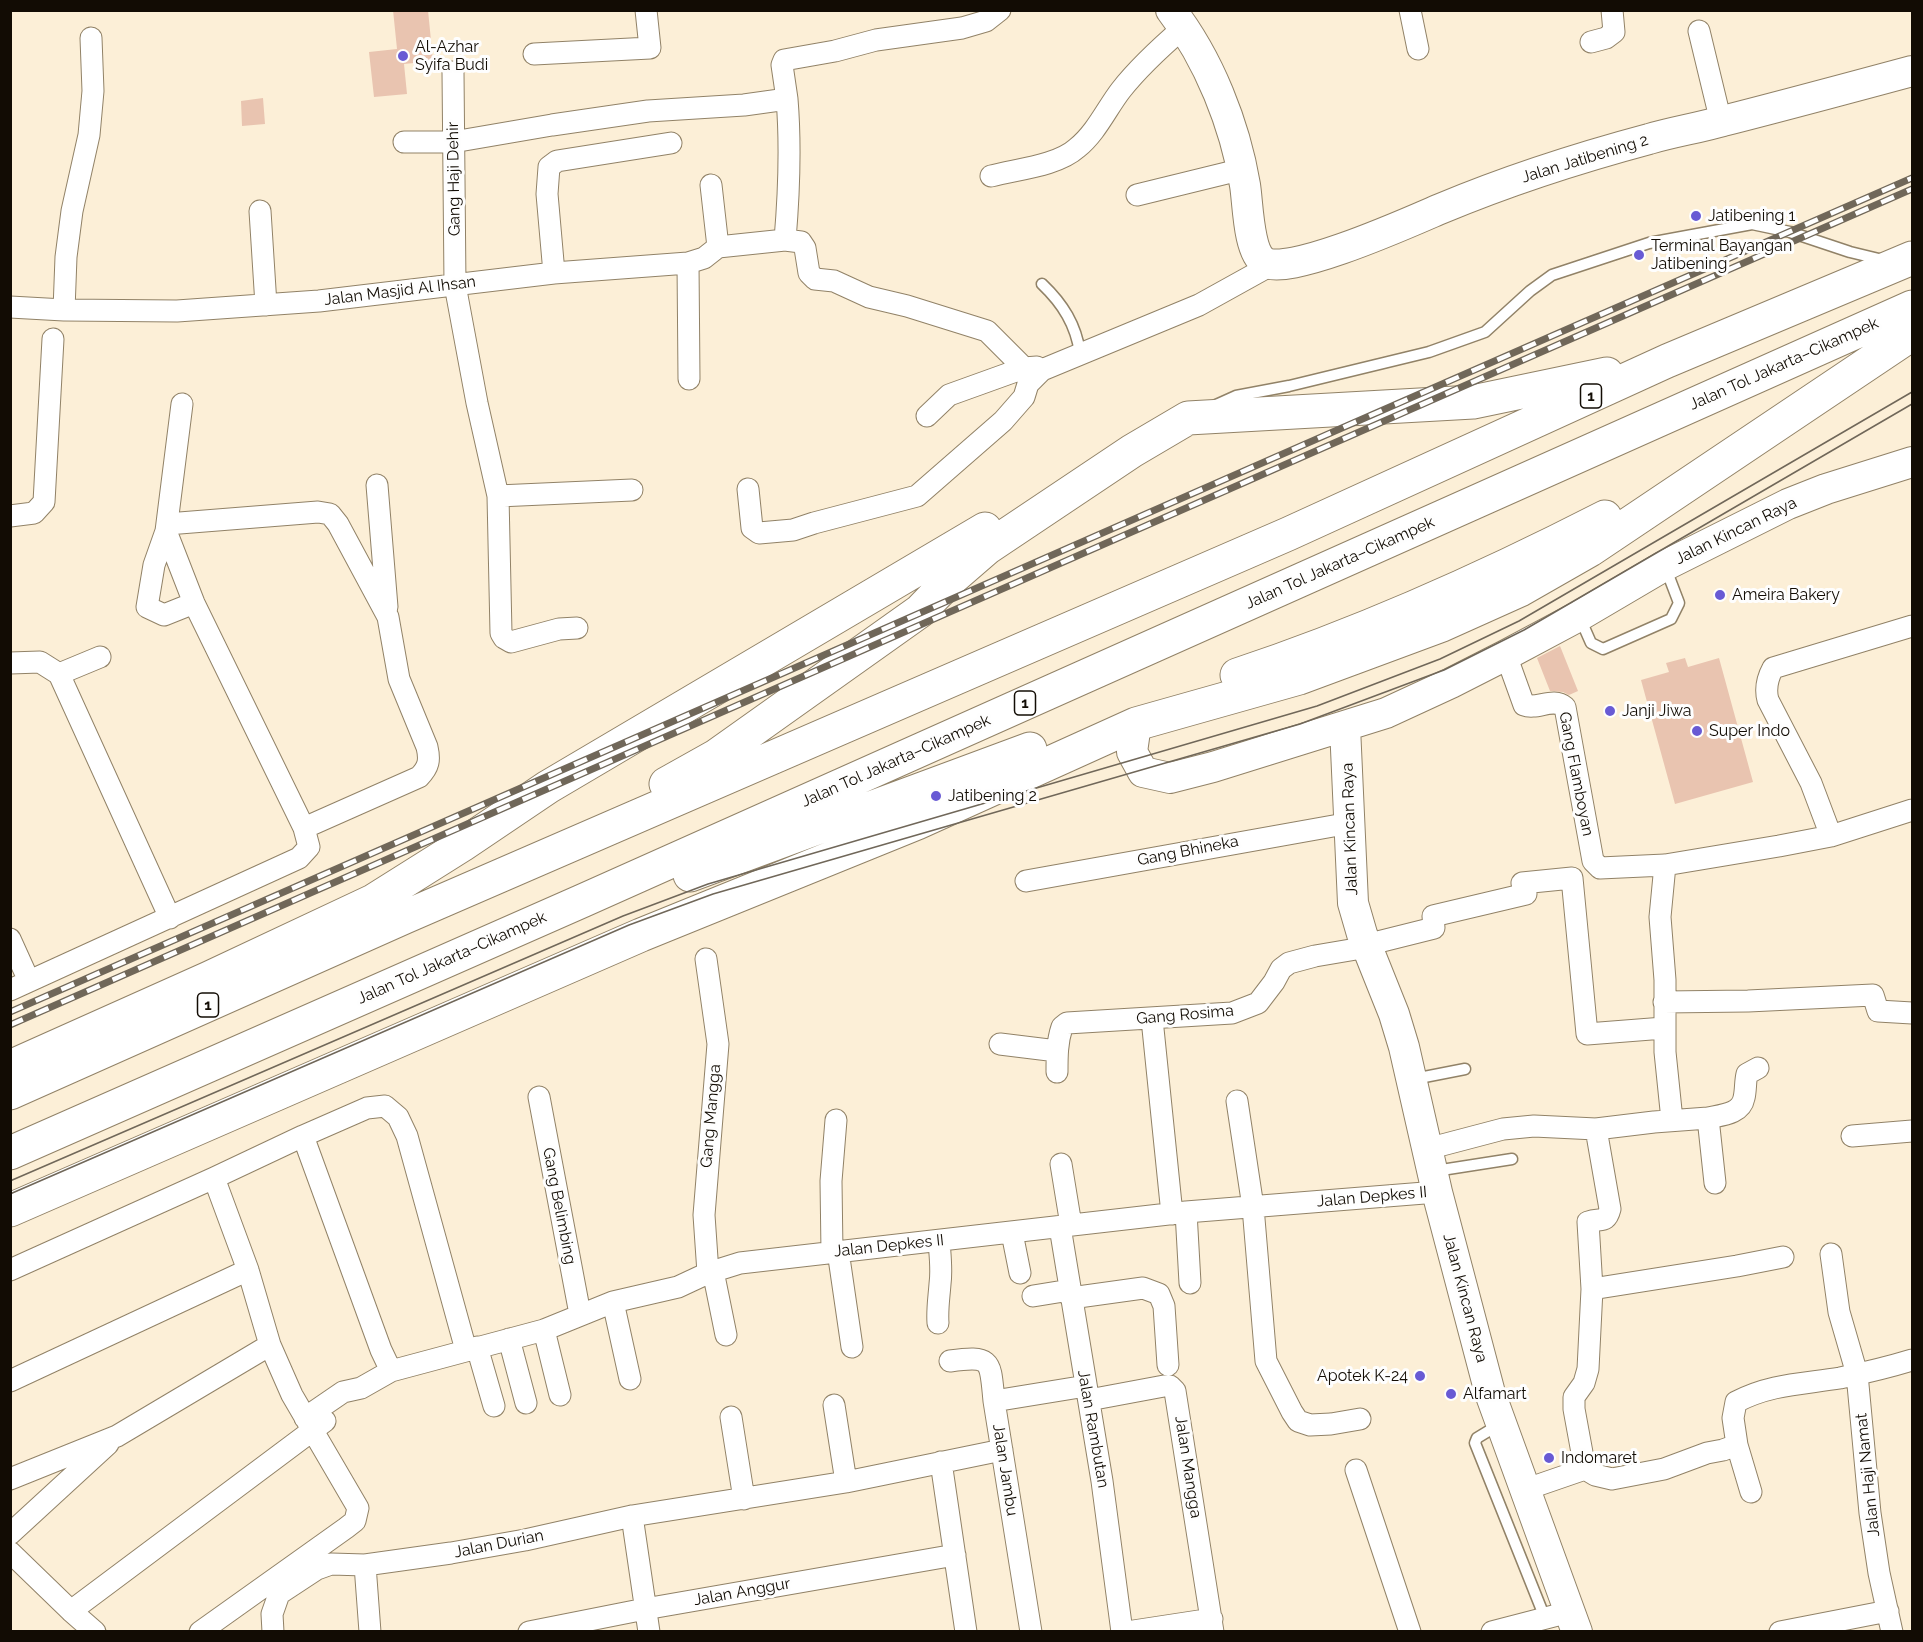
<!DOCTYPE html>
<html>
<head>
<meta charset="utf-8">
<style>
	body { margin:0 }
	#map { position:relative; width:1923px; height:1642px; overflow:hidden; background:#fcefd7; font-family:Raleway,sans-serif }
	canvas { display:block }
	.frame { position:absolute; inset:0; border:12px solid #120c04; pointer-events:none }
</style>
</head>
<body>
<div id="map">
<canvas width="1923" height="1642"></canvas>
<div class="frame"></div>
</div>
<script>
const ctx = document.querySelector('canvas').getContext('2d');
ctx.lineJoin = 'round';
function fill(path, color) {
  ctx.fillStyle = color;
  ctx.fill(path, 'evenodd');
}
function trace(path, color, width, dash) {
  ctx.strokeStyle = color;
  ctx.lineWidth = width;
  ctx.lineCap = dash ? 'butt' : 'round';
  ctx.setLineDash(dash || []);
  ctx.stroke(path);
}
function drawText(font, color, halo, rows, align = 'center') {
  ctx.font = font + ' Raleway,sans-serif';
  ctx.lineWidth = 6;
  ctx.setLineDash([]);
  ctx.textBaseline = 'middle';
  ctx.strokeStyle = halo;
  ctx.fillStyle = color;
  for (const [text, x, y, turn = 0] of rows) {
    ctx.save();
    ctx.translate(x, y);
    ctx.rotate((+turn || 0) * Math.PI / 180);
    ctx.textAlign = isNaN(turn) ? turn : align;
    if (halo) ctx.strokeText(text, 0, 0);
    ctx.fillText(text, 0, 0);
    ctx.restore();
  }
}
fill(new Path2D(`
	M393 10H428L433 61 404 64 407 94 374 97 369 52 397 49Z
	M263 98 265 124 242 126 241 101Z
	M1560 646 1578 691 1569 695 1563 692 1550 691 1537 658Z
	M1685 658 1688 667 1719 658 1753 782 1675 804 1641 680 1669 672 1666 663Z`), '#e9c4b0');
const lane = new Path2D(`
	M1042 284C1063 304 1076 325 1080 353
	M1216 405 1236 396 1289 386 1429 352 1485 332 1530 291 1552 275 1649 243 1752 224 1790 232 1850 252 1883 260
	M1580 618 1591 643 1603 649 1671 619 1679 603 1666 569
	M1414 1079 1465 1069
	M1435 1171 1512 1159
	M1500 1424 1477 1438 1475 1443 1545 1618`);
const street = new Path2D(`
	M1410 10 1418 49
	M1699 31 1721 122
	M1591 42 1606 38 1614 32 1612 10
	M534 54 650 48 646 10
	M453 72 455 285 477 403 498 496 501 633 504 638 511 642 559 629 577 628
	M787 99 782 65 784 60 835 51 876 40 962 28 986 21 1000 10
	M404 142H453L552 125 648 111 744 105 787 99C791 147 789 193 785 240
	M991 176C1017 169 1057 166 1077 148 1096 133 1107 108 1121 90 1139 67 1161 47 1183 28
	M711 185 718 247
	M1137 195 1243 169
	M260 211 266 305
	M688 263 689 379
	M554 273 547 194 549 167 557 161 671 143
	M10 307 64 310 177 311 319 301 554 273 688 263 704 258 718 247 785 240 801 242 805 248 809 273 815 279 834 281 869 297 907 306 987 331 1024 368 1037 367 1042 370
	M64 310 66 257 72 211 89 135 93 91 91 38
	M182 404 166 531 194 603 304 828
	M927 416 949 395 1024 368
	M377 485 387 607
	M748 489 752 528 759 533 793 530 814 523 917 496 1003 421 1024 397 1028 384 1042 370 1199 305 1273 264
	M498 496 632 490
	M10 516 34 513 44 502 53 339
	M166 531 154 565 147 607 164 615 194 603
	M1506 655 1524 705C1537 710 1553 697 1565 707L1593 861 1600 868 1665 865 1779 846 1831 836 1912 810
	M10 663 40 662 59 674 170 918
	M59 674 100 657
	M1831 836 1811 783 1768 700C1765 689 1767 679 1773 668L1912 626
	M1665 865 1660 917 1665 980V1052L1672 1120
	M1026 881 1350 823
	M10 939 29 981
	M1378 942 1434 928 1433 916 1526 894 1522 883 1572 878 1587 1034 1664 1028
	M706 959 718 1044 704 1215 708 1273
	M10 990 299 858 309 847 304 828 419 777C429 767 430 760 427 747L399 679 388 617 338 524 330 514 318 512 167 524
	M1664 1002 1748 1001 1873 995 1878 1011 1912 1013
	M1152 1019 1172 1214
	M1000 1044 1057 1051
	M1057 1072C1057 1057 1057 1042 1062 1027L1067 1023 1232 1013 1258 1003 1274 982 1281 969 1289 963 1315 956 1368 947
	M539 1097 580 1314
	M1237 1101 1253 1207 1266 1361 1292 1412 1298 1421 1310 1425 1331 1424 1360 1419
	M1708 1118C1722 1115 1741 1114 1744 1098 1746 1090 1745 1082 1747 1074L1758 1068
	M1596 1129 1654 1122 1708 1118 1715 1183
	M303 1136 381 1350 391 1371
	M1852 1136 1912 1131
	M1427 1149 1503 1129 1534 1126 1596 1129 1610 1209C1606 1225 1600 1217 1588 1222L1592 1289 1588 1369 1584 1383 1574 1397V1409L1585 1469
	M1061 1164 1071 1225
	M1186 1212 1190 1283
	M1060 1227 1102 1481 1122 1632
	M1012 1233 1020 1273
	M838 1251 852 1347
	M832 1252 831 1181 836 1120
	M1831 1254 1839 1312 1857 1374 1870 1513 1879 1573 1892 1632
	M10 1270 214 1178 303 1136 367 1108 385 1106 398 1117 407 1136 466 1350
	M713 1271 726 1335
	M1592 1289 1737 1266 1783 1257
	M1033 1296 1070 1290
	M1071 1298 1143 1288 1159 1294 1164 1306 1168 1365
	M613 1302 630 1379
	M938 1323C937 1309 939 1298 940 1284 942 1270 940 1255 939 1241
	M544 1330 560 1395
	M509 1339 526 1403
	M477 1347 494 1406
	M950 1361C993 1355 990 1361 994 1401
	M10 1381 248 1270
	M1089 1400 1164 1386H1170L1175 1391 1213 1632
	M834 1405 846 1482
	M731 1417 744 1499
	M305 1418 343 1392 361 1388 391 1371 544 1330 613 1302 678 1287 708 1273 740 1263 1186 1212 1437 1192
	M1737 1445 1751 1492
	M941 1462 966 1632
	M1356 1470 1410 1632
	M10 1479 117 1436 270 1345
	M1524 1490 1585 1469 1595 1475 1612 1479 1664 1469 1707 1453 1723 1450 1737 1445 1733 1418 1736 1402C1770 1384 1803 1384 1840 1378 1864 1373 1889 1367 1912 1360
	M632 1516 649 1632
	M10 1534 108 1444
	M10 1552 71 1611 95 1632
	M365 1565 370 1632
	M71 1611 325 1421
	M200 1632 346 1528 355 1521 358 1508 292 1395 270 1345 248 1270 214 1178
	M273 1632 272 1614 279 1594 317 1569 331 1564 365 1565 451 1553 525 1540 632 1516 846 1482 1002 1450
	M529 1632 645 1609 955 1555
	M1031 1632 994 1401 1086 1386
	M1127 1632 1212 1619
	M1492 1632 1569 1612
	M1780 1632 1888 1611`);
const secondary = new Path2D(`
	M1171 10C1209 59 1235 125 1245 185 1248 203 1248 251 1264 262 1288 277 1412 221 1440 209 1507 181 1578 158 1649 139 1673 132 1698 128 1723 121 1786 105 1849 88 1912 71
	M1136 724 1132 752 1143 772 1170 778 1213 767 1386 713 1451 683 1506 655 1579 616 1664 566 1788 504 1826 489 1912 462
	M1345 727 1353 903 1362 934 1394 1014 1404 1047 1437 1192 1490 1393 1577 1632`);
const highway = new Path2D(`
	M1237 675C1364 633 1486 578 1605 517
	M666 784 716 756 920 611 950 580 987 548 1132 451 1188 418 1473 402 1607 374
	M690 875 1030 749
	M10 1067 209 978 373 901 462 845 548 787 985 529
	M10 1093 405 917 1288 534 1667 361 1912 258
	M10 1153 582 901 1912 307
	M10 1210 641 935 917 823 1136 724 1299 678 1442 625 1520 590 1590 550 1912 334`);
trace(lane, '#918267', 13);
trace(street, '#918267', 23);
trace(secondary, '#918267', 32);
trace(highway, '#918267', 35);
trace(lane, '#fff', 10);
trace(street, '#fff', 21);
trace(secondary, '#fff', 30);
trace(highway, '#fff', 33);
trace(new Path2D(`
	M10 1181 623 916 708 884 1317 706 1440 659 1519 621 1912 392
	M10 1194 629 925 713 894 1300 724 1444 670 1524 630 1912 404`), '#706759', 1.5);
const rail = new Path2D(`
	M10 1012 1912 178
	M10 1025 1912 189`);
trace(rail, '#706759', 7);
trace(rail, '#fefefe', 4.5, [14]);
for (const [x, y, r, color] of [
	[403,56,6,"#685ad4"],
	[1696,216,6,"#685ad4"],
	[1639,255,6,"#685ad4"],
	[1720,595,6,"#685ad4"],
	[1610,711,6,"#685ad4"],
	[1697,731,6,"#685ad4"],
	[936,796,6,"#685ad4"],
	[1420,1376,6,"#685ad4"],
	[1451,1394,6,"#685ad4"],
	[1549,1458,6,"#685ad4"]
]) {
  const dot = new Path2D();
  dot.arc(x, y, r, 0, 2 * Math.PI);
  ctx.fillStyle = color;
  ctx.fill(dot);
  trace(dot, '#fefefe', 2);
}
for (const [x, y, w] of [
	[1591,396,21],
	[1025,703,21],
	[208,1005,21]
]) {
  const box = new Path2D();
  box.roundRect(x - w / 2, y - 12, w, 24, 4.5);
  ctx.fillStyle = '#fefefe';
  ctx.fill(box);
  trace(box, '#120c04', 1.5);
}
drawText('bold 15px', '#120c04', null, [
	["1",1591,396],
	["1",1025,703],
	["1",208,1005]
]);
drawText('16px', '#120c04', '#fefefe', [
	["Al-Azhar",415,47],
	["Syifa Budi",415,65],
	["Jatibening 1",1708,216],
	["Terminal Bayangan",1651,246],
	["Jatibening",1651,264],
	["Ameira Bakery",1732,595],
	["Janji Jiwa",1622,711],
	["Super Indo",1709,731],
	["Jatibening 2",948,796],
	["Apotek K-24",1408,1376,"right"],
	["Alfamart",1463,1394],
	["Indomaret",1561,1458]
], 'left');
drawText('16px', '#120c04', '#fefefe', [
	["Jalan Jatibening 2",1585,159,-17],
	["Gang Haji Dehir",454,179,-91],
	["Jalan Masjid Al Ihsan",400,291,-7],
	["Jalan Tol Jakarta–Cikampek",1784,364,-24],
	["Jalan Kincan Raya",1736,531,-26],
	["Jalan Tol Jakarta–Cikampek",1340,563,-24],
	["Jalan Tol Jakarta–Cikampek",896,761,-24],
	["Gang Flamboyan",1576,774,79],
	["Jalan Kincan Raya",1350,829,-92],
	["Gang Bhineka",1188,851,-11],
	["Jalan Tol Jakarta–Cikampek",452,958,-24],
	["Gang Rosima",1185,1015,-5],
	["Gang Mangga",711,1116,-85],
	["Jalan Depkes II",1372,1197,-5],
	["Gang Belimbing",559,1206,79],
	["Jalan Depkes II",889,1246,-6],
	["Jalan Kincan Raya",1465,1298,75],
	["Jalan Rambutan",1093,1429,80],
	["Jalan Mangga",1188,1467,81],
	["Jalan Jambu",1005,1470,81],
	["Jalan Haji Namat",1868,1475,-96],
	["Jalan Durian",499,1544,-11],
	["Jalan Anggur",742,1592,-10]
]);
</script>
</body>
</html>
